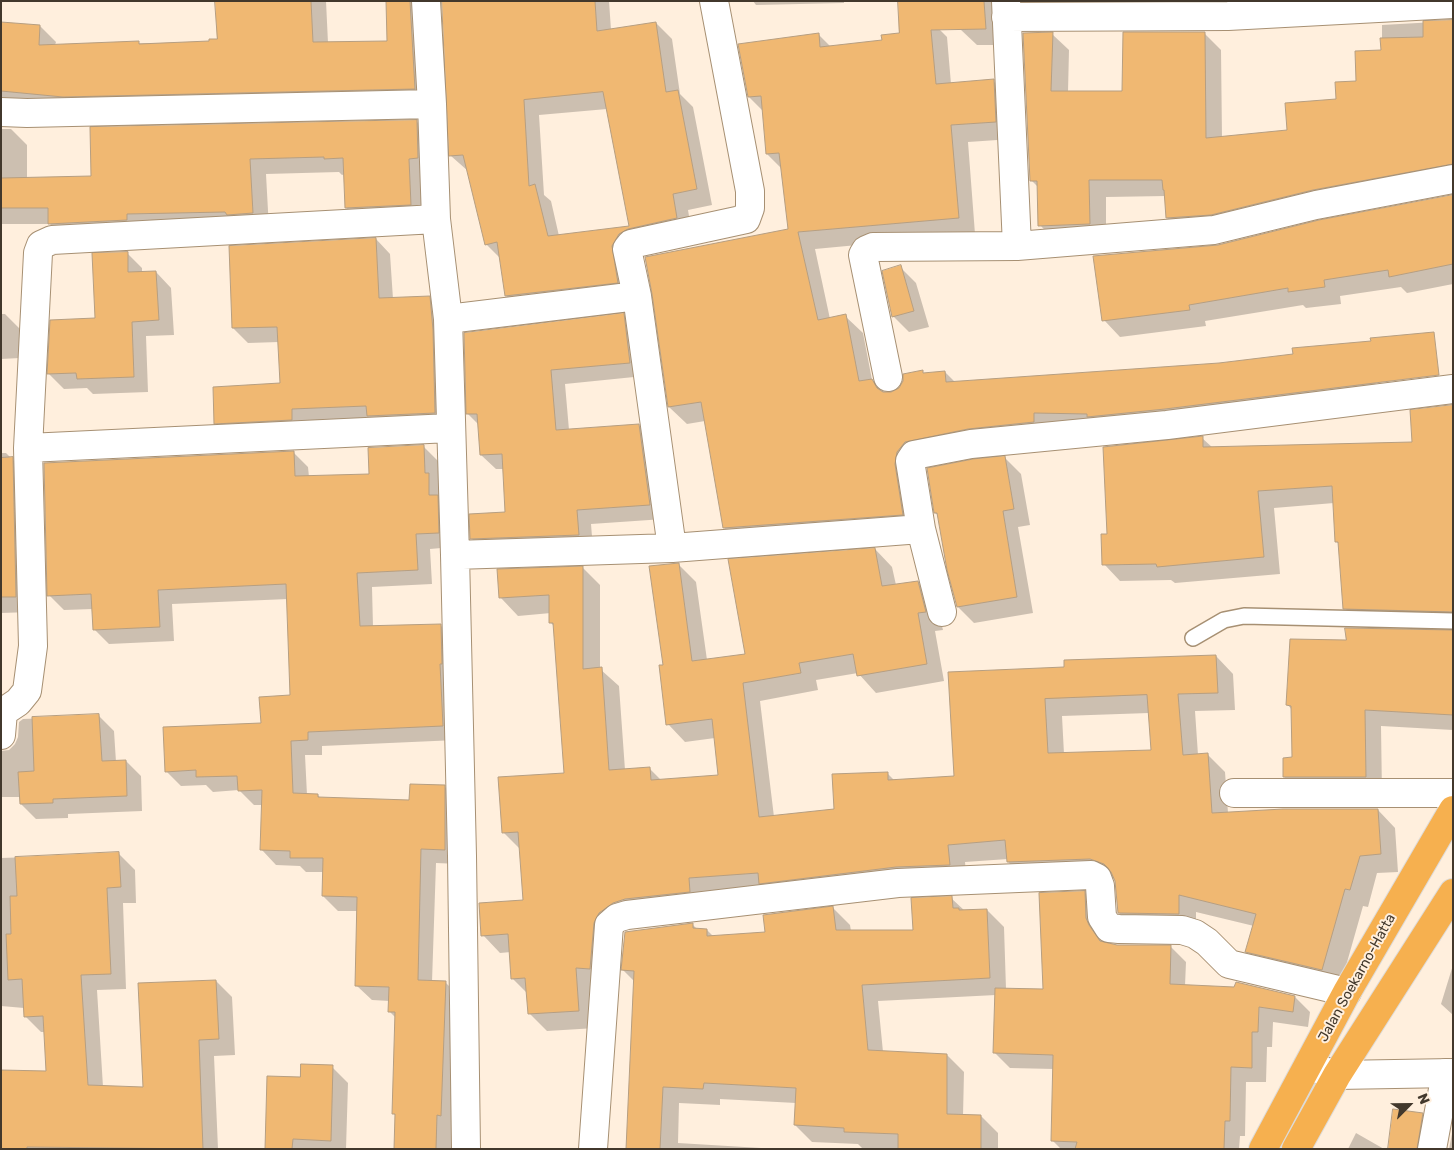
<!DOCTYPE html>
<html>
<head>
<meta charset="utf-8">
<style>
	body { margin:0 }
	#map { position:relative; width:1454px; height:1150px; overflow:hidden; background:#ffefdd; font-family:Rubik,sans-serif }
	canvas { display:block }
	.frame { position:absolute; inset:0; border:2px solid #42382c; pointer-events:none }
	.north { position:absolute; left:1384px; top:1080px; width:50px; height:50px; -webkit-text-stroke:4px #ffefdd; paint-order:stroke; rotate:67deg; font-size:14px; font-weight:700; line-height:20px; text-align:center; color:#42382c }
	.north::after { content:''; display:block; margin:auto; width:18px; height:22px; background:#42382c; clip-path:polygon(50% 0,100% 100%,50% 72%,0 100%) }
</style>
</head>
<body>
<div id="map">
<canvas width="1454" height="1150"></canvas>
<div class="frame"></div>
<div class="north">N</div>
</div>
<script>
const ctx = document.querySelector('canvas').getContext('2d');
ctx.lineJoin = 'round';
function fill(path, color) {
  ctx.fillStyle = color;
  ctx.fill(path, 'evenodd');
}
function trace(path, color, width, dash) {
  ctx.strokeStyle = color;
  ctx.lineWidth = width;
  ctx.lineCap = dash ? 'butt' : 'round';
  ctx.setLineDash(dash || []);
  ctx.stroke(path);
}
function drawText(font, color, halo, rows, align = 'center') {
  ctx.font = font + ' Rubik,sans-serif';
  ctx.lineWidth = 4;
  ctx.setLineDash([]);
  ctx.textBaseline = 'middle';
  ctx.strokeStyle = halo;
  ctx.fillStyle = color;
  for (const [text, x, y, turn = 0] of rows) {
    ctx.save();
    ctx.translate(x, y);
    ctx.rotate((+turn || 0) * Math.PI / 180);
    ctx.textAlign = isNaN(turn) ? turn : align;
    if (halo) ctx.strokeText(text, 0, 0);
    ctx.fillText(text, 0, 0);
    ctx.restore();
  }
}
fill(new Path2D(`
	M216 1H326L328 43H388V1H440L433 4 431 104 3 120 1 126V23L40 26 56 42 55 45 210 42 218 40Z
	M443 1H609L611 30 656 23 672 39 680 94 693 107 712 205 688 210 692 234 644 244 633 298 522 312 506 296 501 259 486 244 468 171 451 156ZM607 109 630 227 559 236 551 201 544 195 539 115Z
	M753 1H844V3L756 5Z
	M958 1H1238V17H1040L1022 2 1014 4 1008 45H977L960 29Z
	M930 20 947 37 951 84 993 81 1011 98 1012 139 968 142 975 234 815 249 830 319 845 316 863 333 872 380 885 393 891 394 900 389 922 372 925 374 945 372 955 382 1375 361 1376 402 918 463 919 532 741 545 724 528 705 421 687 424 669 407 789 230 782 169 767 154 763 111 749 97 819 35 831 47 883 41Z
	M1453 21V183L1184 234 1167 218 1166 196 1106 197V241L1056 242 1040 225 1039 188 1031 180 1052 34 1069 50 1068 92H1123L1204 33 1221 50 1222 138 1288 131 1337 100 1357 82 1382 51V25Z
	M416 121 432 137 427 220 362 224 346 208 345 174 342 175 339 172 266 174 269 229 65 239 50 224H1V129H11L27 145V179L92 177Z
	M1453 196V284L1407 293 1401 287 1340 296 1341 304 1306 308 1303 305 1205 321 1206 326 1120 337 1104 320 1218 246Z
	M376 239 390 254 393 299 429 298 444 313 449 427 230 438 215 423 282 384 279 342 248 343 233 328Z
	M127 253 142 268V273L156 272 171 288 174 335 146 336 148 392 93 394 87 388 64 389 49 374 96 319Z
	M900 267 916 283 929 327 909 332 893 316Z
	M1 314H5L20 329V358L1 359Z
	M623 315 638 329 644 376 565 384 569 430 638 425 653 439 664 519 591 524 593 549 486 553 471 538 507 513 504 469H496L481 455 479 425 468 414Z
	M1453 406V627L1361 625 1345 608 1340 545 1336 541 1334 503 1274 508 1280 574 1175 583 1171 580 1120 581 1104 564 1108 535 1202 438 1213 448 1413 444Z
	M423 446 438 461 439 486 453 547 430 549 432 584 372 587 373 627 440 625 455 640 457 740 322 746V755H305L307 795H318L321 799 410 801 444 786 459 801V864L436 863 432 982H445L460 997 455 1130H452L451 1149H395L396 1116 393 1113 396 1018 390 1012V1001L372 1000 357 986 358 911H338L323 896 324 872H306L300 866 276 865 262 850 263 805H254L239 790 213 792 206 785 181 786 166 771 262 724 292 697 288 599 172 604 174 641 109 644 94 629 93 609 64 610 49 595 293 452 308 467 309 477 370 476Z
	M1 453H6L27 474 31 612 1 613Z
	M1005 458 1021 474 1030 525 1018 527 1033 613 974 623 958 607 939 516 935 513Z
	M875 549 892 567 896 585 918 582 935 600 943 630 935 631 944 681 876 693 858 673 816 680 818 690 760 701 774 817 835 810 887 773 895 781 956 777 1066 669 1216 656 1233 674 1235 710 1195 711 1198 755 1207 754 1225 772 1228 813 1378 810 1395 828 1398 872 1377 873 1368 907 1363 906 1340 987 1264 969 1246 951 1254 926 1196 912V932L1137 930 1119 913 1115 879 1109 877 1026 879 1008 862V859L965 862 967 882 625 924 596 1028 547 1031 529 1013 528 994 513 979 511 952 500 953 483 935 524 902 520 849 503 832 565 774 554 626 551 623V613L518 616 501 598 583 568 600 585V669L619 686 625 770 649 768 662 781 720 777 715 738 685 742 668 724 664 666 678 564 696 582 707 660 747 655ZM1149 713 1152 752 1064 754 1062 716Z
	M1453 632V730L1381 726 1382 794H1301L1284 777 1293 759 1292 710 1288 705 1347 641Z
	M99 716 114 731 116 762 126 761 141 776 142 811 68 814V818L36 819 21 804V797H1V751L9 750 15 744 18 737 19 722 23 719Z
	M119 854 135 870 136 903H123L126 989 97 990 103 1087 145 1088 216 981 232 997 235 1055 214 1056 218 1149H1L47 1073 45 1032H41L25 1016 24 1008 1 1006V858Z
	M1084 892 1099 907 1101 935 1105 943 1117 946 1171 947 1186 962 1185 986 1295 997 1310 1012 1308 1027 1273 1022 1272 1047H1267L1266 1082H1246L1245 1136H1240L1239 1149H1061L1052 1140 1054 1069 1010 1068 995 1053 996 995 878 1001 883 1052 947 1055 964 1072 963 1116H981L998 1133V1149H870L862 1148 858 1144 812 1142 795 1125 796 1103 720 1099V1105L679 1103 678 1143 778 1149H627L635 982 623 970 692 924 697 929 707 930 714 937 766 933 833 908 850 925 851 931H915L951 898 965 911 987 910 1004 927 1006 989 1044 990Z
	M1453 965V1015L1441 1004Z
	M332 1067 348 1083 346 1149H266L302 1078Z
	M1422 1114 1443 1135 1440 1149H1389Z
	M1453 1129V1149H1449Z
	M1356 1133 1384 1149H1348Z`), '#0003');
const building = new Path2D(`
	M215 1H311L313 42 387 41 386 1H410L415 89 63 97 1 91V22L40 25 39 45 139 41V44L209 41V39H217Z
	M442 1H595L597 31 656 22 666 92 678 90 697 189 673 194 677 218 628 229 619 234 612 246 618 283 505 296 497 242 485 245 463 155 449 156ZM603 92 629 226 548 236 535 184 529 186 524 100Z
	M898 1H984L986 29 931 30 936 84 994 79 996 122 951 125 959 218 798 232 818 320 846 314 859 381 872 379 877 388 883 392H891L899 388 903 381V374L923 370V373L945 371 946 382 1219 363 1293 354 1292 348 1371 341 1370 338 1434 332 1439 375 1165 409 1087 417V414L1034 413V422L968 429 905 442 897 452 895 464 903 515 723 528 701 402 668 407 652 294 645 257 788 229 779 153 766 154 761 96 748 97 738 44 819 33 820 47 882 40 881 35 899 33Z
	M1453 20V164L1313 190 1211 215 1166 218 1164 190H1163L1162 180H1089L1090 224 1038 226 1037 181H1030L1023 33 1053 32 1051 91H1122L1123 32H1205L1206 138 1287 130 1285 103 1336 99 1335 82 1356 81 1355 51 1381 50 1380 38 1423 37V21Z
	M417 120 418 158 409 159 411 205 345 208 343 158 324 159V157L250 159 253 213 227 215 225 212 127 214V220L48 224V208H1V178L91 176 90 127Z
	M1453 195V264L1389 277 1388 270 1324 280 1325 287 1288 292V288L1189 305 1190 310 1102 321 1093 256 1218 245 1319 220Z
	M376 238 379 298 430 296 433 330 435 413 367 416 366 406 292 409V420L214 424 213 387 280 383 277 327 232 328 229 246Z
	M128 252V272L156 271 159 320 132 322 134 377 77 379 76 373 47 374 50 320 95 318 92 253Z
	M901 265 914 311 892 317 882 271Z
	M624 313 630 363 551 370 556 430 639 424 650 505 577 510 579 535 470 539 469 514 505 512 502 454 480 455 477 414H466L464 333Z
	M1453 405V612L1343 609 1338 542H1335L1332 486 1258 491 1264 557 1157 567 1156 564 1102 565 1101 534H1107L1103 447 1203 436V447L1412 442 1410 410Z
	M424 445 425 473H429V495H438L439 533 416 534 418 570 357 573 360 626 441 624 442 664H440L443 726 308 732V740L291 741 293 793 318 794V797L409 800 410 784 445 785V850L421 849 418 980 446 981 441 1116 437 1115 436 1149H394L395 1114H392L395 1012H388L389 987 355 986 357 897 322 896 323 858H290V851L260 850 262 790 238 791 237 776 196 777V770L165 772 163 727 261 723 259 697 290 695 286 584 158 590 160 627 93 630 91 594 47 596 44 463 294 451 295 476 369 474 368 448Z
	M1005 456 1014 509 1003 511 1017 597 957 607 947 570 937 513H934L927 468 973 459Z
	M13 457 16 597H1V458Z
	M875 548 882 586 918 581 926 612 918 613 927 664 857 676 853 654 799 663 801 673 743 683 759 817 834 809 832 774 888 772V780L954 776 948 672 1064 667V660L1216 655 1218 693 1178 694 1183 755 1208 753 1212 813 1283 809H1378L1381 854 1360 856 1350 890 1345 889 1322 970 1245 952 1256 914 1179 895V914L1118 913 1115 881 1111 872 1104 864 1090 859 1007 862 1005 840 948 845 950 865 896 867 759 884 758 873 689 878 690 892 625 899 613 903 599 913 594 923 590 969 576 968 579 1011 528 1014 525 978 511 979 508 934 481 936 479 903 523 900 518 832 502 833 498 777 564 773 553 623H549V595L499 598 497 569 583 566V669L602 667 609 770 650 767 651 780 718 775 712 719 666 725 659 665H663L649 566 679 563 692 661 745 654 728 559ZM1147 695 1151 750 1048 753 1045 699Z
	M1345 628 1453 630V715L1365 710 1366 777H1283V758L1292 757 1291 706 1286 705 1290 639 1346 640Z
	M99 714 102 761 126 760 127 796 53 799V803L20 804 18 772 34 771 32 717Z
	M119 852 121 887 107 888 111 974 81 975 88 1085 143 1087 138 983 216 980 219 1039 199 1040 203 1149 27 1147V1149H1V1070L46 1071 43 1016 24 1017 22 979 8 980 6 934H11L10 896H17L15 857Z
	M1085 891 1086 918 1089 925 1100 941 1117 945H1171L1170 984 1234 987 1236 982 1295 996 1293 1012 1259 1007 1258 1032H1252V1068L1231 1067 1230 1121H1225L1224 1149H1075L1077 1142 1051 1141 1053 1055 993 1053 995 988 1043 989 1039 893Z
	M952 896 953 908H959V910L987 909 990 978 862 985 868 1050 947 1054V1114L981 1115V1149H898V1134L844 1132V1128L794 1125 796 1088 704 1083 703 1089 663 1087 660 1149H626L634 971 621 970 625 932 693 923V928L707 929V936L765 932 763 915 833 906 836 930H913L911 898Z
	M301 1064 333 1065 331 1141 293 1139 292 1149H265L267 1076 300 1077Z
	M1393 1109 1423 1113 1417 1149H1388Z`);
fill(building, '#f0b872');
trace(building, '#b69e81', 1);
const lane = new Path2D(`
	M1193 638 1224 620 1244 616 1453 621`);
const street = new Path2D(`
	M426 1 432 104 436 219 448 319 455 555 462 856 466 1149
	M1006 1 1017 246
	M1006 17 1228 16 1453 4
	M1 112 27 113 432 104
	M448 319 637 296
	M888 377 863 255 866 250 873 247 1017 246 1214 230 1316 205 1453 179
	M28 448 450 428
	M672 548 637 296 627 249 631 244 746 219 750 208V191L714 1
	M455 555 672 548 921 529
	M942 612 921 529 910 461 914 455 971 444 1167 425 1453 389
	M1 735 3 712 18 702 27 691 33 646 28 448 38 253 41 245 52 240 436 219
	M1234 793H1453
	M593 1149 609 925 617 918 627 915 898 883 1091 875 1097 878 1100 886 1102 917 1109 928 1119 929 1182 930 1195 934 1207 942 1229 964 1347 992
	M1432 1149 1446 1073`);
const secondary = new Path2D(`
	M1308 1066 1337 1075 1453 1073`);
const highway = new Path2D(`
	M1263 1149 1347 992 1453 810
	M1296 1149 1337 1075 1453 893`);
trace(lane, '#a79073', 18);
trace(street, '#a79073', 30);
trace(secondary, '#a79073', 30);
trace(highway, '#dddbd9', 30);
trace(lane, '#fff', 15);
trace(street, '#fff', 28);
trace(secondary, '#fff', 28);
trace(highway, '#f6b04f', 28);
drawText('14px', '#42382c', '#ffefdd', [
	["Jalan Soekarno-Hatta",1357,978,-61]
]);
</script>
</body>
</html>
